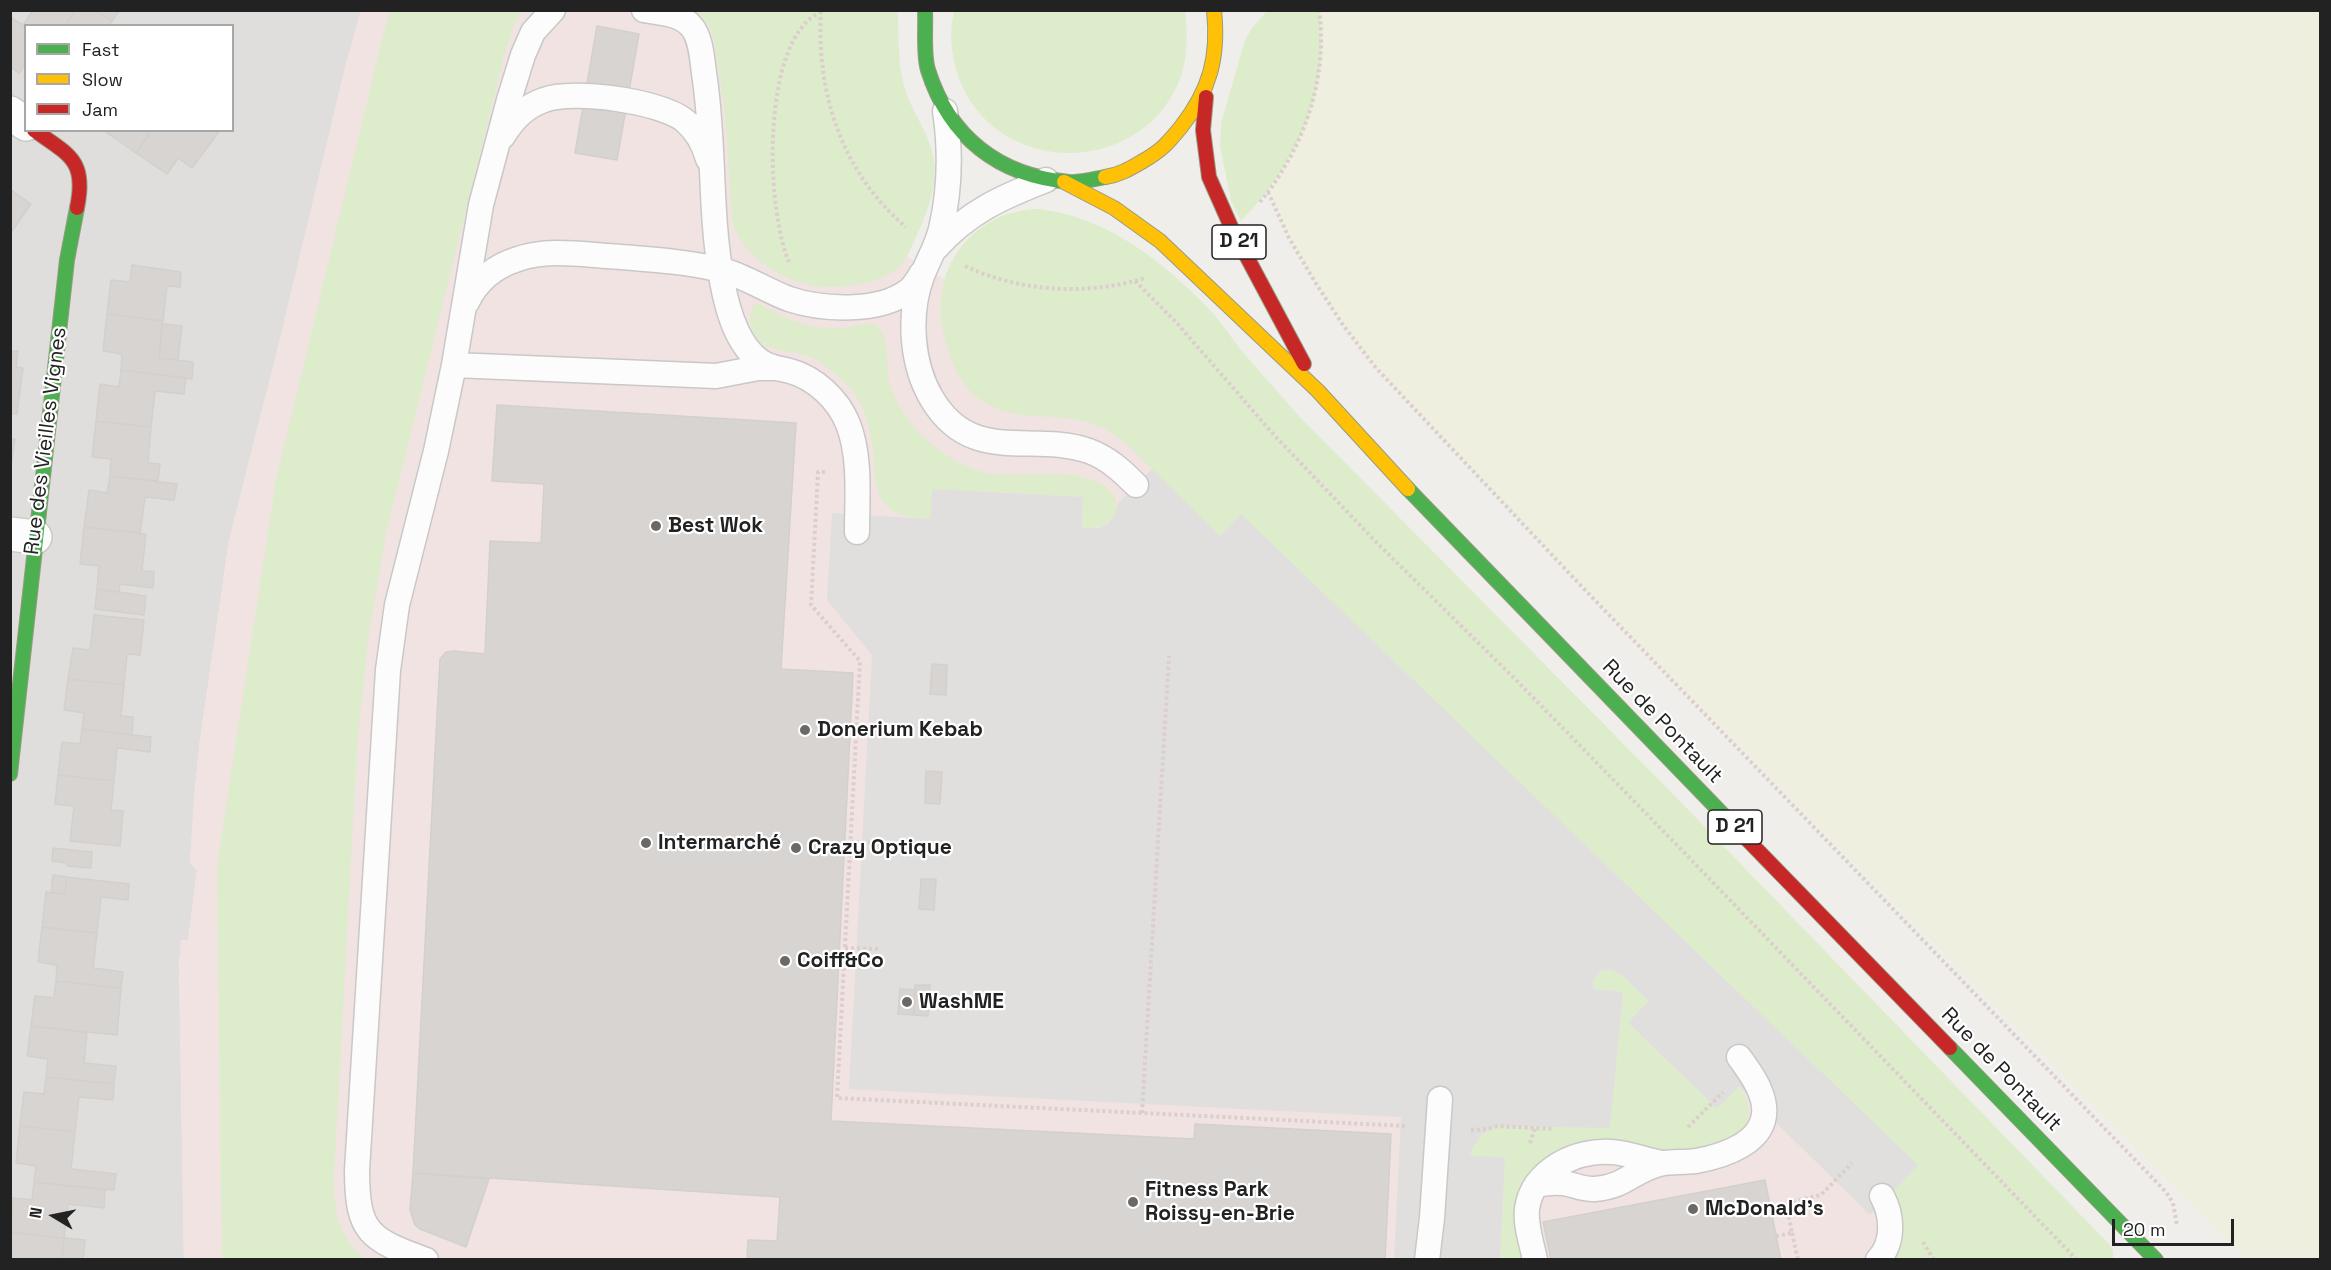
<!DOCTYPE html>
<html>
<head>
<meta charset="utf-8">
<style>
  body { margin:0 }
  #map { position:relative; width:2331px; height:1270px; overflow:hidden; background:#f0eeeb; font-family:"Space Grotesk",sans-serif }
  canvas { display:block }
  .frame { position:absolute; inset:0; border:12px solid #222; pointer-events:none }
  .legend { position:absolute; left:24px; top:24px; width:210px; height:108px; box-sizing:border-box; background:#fff; border:2px solid #a7a7a7; margin:0; padding:8px 10px; list-style:none; font-size:18px; color:#222 }
  .legend li { display:flex; align-items:center; gap:12px; height:30px }
  .legend b { width:30px; border:2px solid #a7a7a7 }
  .north { position:absolute; left:24px; top:1186px; width:60px; height:60px; -webkit-text-stroke:4px #fff; paint-order:stroke; rotate:280deg; font-size:16px; font-weight:700; line-height:24px; text-align:center; color:#222 }
  .north::after { content:''; display:block; margin:auto; width:21px; height:27px; background:#222; clip-path:polygon(50% 0,100% 100%,50% 72%,0 100%) }
  .scale { position:absolute; left:2112px; top:1219px; width:122px; height:27px; box-sizing:border-box; border:3px solid #222; border-top:0; padding-left:8px; font-size:18px; line-height:21px; white-space:nowrap; color:#222; -webkit-text-stroke:4px #fff; paint-order:stroke }
</style>
</head>
<body>
<div id="map">
<canvas width="2331" height="1270"></canvas>
<div class="frame"></div>
<ul class="legend">
<li><b style="height:8px;background:#4caf50"></b>Fast</li>
<li><b style="height:8px;background:#ffc107"></b>Slow</li>
<li><b style="height:8px;background:#c62828"></b>Jam</li>
</ul>
<div class="north">N</div>
<div class="scale">20 m</div>
</div>
<script>
const c = document.querySelector('canvas').getContext('2d');
c.lineJoin = 'round';
function fillPath(path, color) {
  c.fillStyle = color;
  c.fill(path, 'evenodd');
}
function stroke(path, color, width, dash) {
  c.strokeStyle = color;
  c.lineWidth = width;
  c.lineCap = dash ? 'butt' : 'round';
  c.setLineDash(dash || []);
  c.stroke(path);
}
function drawText(font, color, halo, rows, align = 'center') {
  c.font = font + ' "Space Grotesk",sans-serif';
  c.lineWidth = 4.5;
  c.setLineDash([]);
  c.textBaseline = 'middle';
  c.strokeStyle = halo;
  c.fillStyle = color;
  for (const [text, x, y, turn = 0] of rows) {
    c.save();
    c.translate(x, y);
    c.rotate((+turn || 0) * Math.PI / 180);
    c.textAlign = isNaN(turn) ? turn : align;
    if (halo) c.strokeText(text, 0, 0);
    c.fillText(text, 0, 0);
    c.restore();
  }
}
const residential = new Path2D(`
  M10,11H361L346,64L281,335L229,541L200,740L195,787L190,863L197,870L188,941L181,940L179,965L184,1259H11ZM26,26H232V130H26Z`);
const commercial = new Path2D(`
  M361,11H789L907,256L925,269L957,286L1927,1163L1934,1259H184L179,965L181,940L188,941L197,870L190,863L195,787L200,740L229,541L281,335L346,64Z`);
const farmland = new Path2D(`
  M1319,11H2320V1259H2245L1585,590L1376,368L1343,325L1315,282L1289,238L1268,192L1295,148L1314,98L1320,44Z`);
const grass = new Path2D(`
  M389,11H522L514,25L504,56L386,533L368,640L357,746L334,1178C334,1211 338,1240 367,1259H222L217,866L276,480Z
  M694,11H898C899,38 897,65 906,92C914,115 930,135 934,160C937,184 930,204 921,226C914,240 910,254 900,266C881,286 829,291 804,284C774,276 740,251 732,220L725,113L714,39L709,26Z
  M954,11H1185C1188,36 1188,62 1177,86C1137,173 1007,176 964,90C952,65 948,37 954,11Z
  M1267,11H1319C1331,89 1295,167 1241,221L1231,201L1220,146L1221,123L1245,40L1252,28Z
  M1039,209C1107,217 1163,261 1209,309C1221,321 1230,336 1240,349C1259,371 1279,393 1298,415L1670,791L2109,1244L2113,1250V1259H1890L1893,1192L1918,1165L1241,515L1220,536C1198,515 1177,493 1155,472C1139,456 1123,438 1103,428C1082,417 1059,418 1036,416C983,414 957,389 945,339C938,312 939,284 953,259C972,227 1002,210 1039,209Z
  M755,304H760C787,320 811,330 842,328C853,328 864,322 875,324C891,335 885,366 890,384C900,415 922,439 949,457C959,463 971,469 982,472C1020,481 1087,461 1114,495C1124,521 1104,529 1082,528L1083,497L932,489L930,519C871,516 878,492 872,445C870,422 862,399 845,383C835,373 821,361 808,356C787,348 758,354 751,326C749,318 750,310 755,304Z
  M1604,970C1623,969 1637,989 1649,1001L1628,1024L1717,1108L1738,1086C1751,1099 1754,1122 1737,1134C1714,1150 1683,1150 1657,1152C1615,1157 1572,1167 1530,1175C1506,1204 1515,1226 1521,1259H1500L1505,1158L1469,1156C1474,1142 1483,1132 1497,1126L1610,1128L1623,992L1593,989L1595,977Z`);
const parking = new Path2D(`
  M1152,469L1220,536L1241,514L1918,1165L1870,1215L1739,1086L1717,1109L1695,1087L1628,1023L1649,1001L1623,976L1612,970H1604L1598,973L1594,979L1593,989L1623,992L1610,1128L1497,1126L1482,1134L1472,1148L1470,1156L1505,1157L1500,1259H1394L1401,1117L849,1089L872,655L827,600L832,513L930,519L932,489L1083,497L1082,528H1098L1108,524L1115,515L1117,505Z`);
const building = new Path2D(`
  M33,10H75L65,26H26V63L19,73L10,67V17L23,25Z
  M75,10H95L112,21L109,26H65Z
  M95,10H120L112,21Z
  M597,26L639,34L617,160L575,153Z
  M107,130H152L136,153L106,132Z
  M152,130H220L192,168L178,158L167,174L136,153Z
  M10,189L31,204L10,234Z
  M132,265L181,272L180,287L167,286L163,321L107,314L111,280L130,282Z
  M107,314L163,321L159,358L193,362L192,379L121,370L122,354L103,351Z
  M162,324L182,326L178,360L159,358Z
  M10,351H18L16,367L23,368L17,414L10,413Z
  M121,370L186,378L184,394L155,391L151,427L96,421L100,384L119,387Z
  M497,405L796,423L781,669L853,673L831,1121L1194,1139L1195,1124L1391,1134L1385,1260H747L748,1240L777,1241L780,1197L413,1173L440,659L446,652L453,651L485,654L490,541L541,543L544,484L492,481Z
  M96,421L151,427L148,463L160,464L158,481L110,476L111,459L92,457Z
  M10,439H15L10,472Z
  M110,476L177,484L174,500L145,497L140,533L84,527L89,490L107,493Z
  M84,527L146,534L142,571L154,572L153,588L120,584L119,592L97,589L99,566L80,564Z
  M97,589L146,596L144,615L95,609Z
  M94,615L144,620L140,655L127,654L124,685L68,679L73,648L90,650Z
  M932,664L947,665L946,695L930,694Z
  M68,679L124,685L121,716L133,717L132,735L82,729L84,713L64,710Z
  M82,729L151,737L150,752L117,748L114,781L58,775L62,742L80,744Z
  M926,771L942,772L940,804L925,803Z
  M58,775L114,781L111,810L123,811L120,846L70,841L74,806L55,804Z
  M53,848L92,852L91,868L67,866V863L52,861Z
  M53,875L67,877L65,894L51,893Z
  M67,877L129,884L128,900L101,897L97,933L42,927L46,892L65,894Z
  M921,879H936L934,910L919,909Z
  M42,927L97,933L93,968L123,972L121,988L56,981L57,965L38,962Z
  M56,981L121,988L117,1035L31,1026L35,996L54,998Z
  M915,985H930L928,1016L914,1015Z
  M900,989L915,990L914,1015L898,1014Z
  M31,1026L87,1033L84,1063L116,1066L114,1084L46,1077L48,1059L27,1056Z
  M46,1077L114,1084L113,1100L79,1097L75,1132L20,1126L24,1092L44,1094Z
  M20,1126L75,1132L71,1169L116,1174L114,1190L34,1182L36,1166L16,1163Z
  M413,1173L489,1179L466,1247L420,1229L415,1225L410,1210Z
  M1765,1180L1781,1260H1551L1543,1222Z
  M34,1182L105,1190L104,1208L68,1204L64,1238L10,1232L13,1198L32,1200Z
  M10,1232L64,1238L62,1260H10Z
  M64,1238L85,1240L83,1260H62Z`);
const path = new Path2D(`
  M821,11C816,93 842,173 906,227
  M1268,192L1289,238L1315,282L1343,325L1376,368L1585,590L2166,1192L2173,1203L2177,1226
  M1260,202C1303,150 1329,78 1319,10
  M789,262C766,211 760,38 821,12
  M965,266C1020,292 1087,296 1145,278
  M1135,281L1176,322L1274,435L1376,542L1516,680L1673,841L2077,1260
  M825,472H818L811,605L860,661L837,1098L1407,1126
  M856,735L888,737
  M850,842L883,843
  M845,948L878,949
  M1142,1113L1169,656
  M1688,1127L1723,1092
  M1471,1130L1487,1129L1498,1126L1553,1129
  M1530,1143L1535,1128
  M1792,1233L1798,1260
  M1776,1236L1792,1233L1786,1203L1821,1195L1852,1163
  M1923,1242L1934,1260`);
const lane = new Path2D(`
  M553,10L533,32L523,55L509,100L481,205L454,365L716,376L758,368H775
  M644,10C659,13 680,13 691,26C701,37 702,58 704,73C715,142 709,212 722,281C727,308 736,344 760,361C769,368 779,368 790,371C815,378 838,399 848,424C861,457 857,498 857,532
  M945,111C951,151 950,190 941,229C937,246 928,260 922,276C908,314 911,364 932,399C972,466 1032,431 1089,451C1108,458 1122,471 1136,485
  M503,136C513,119 526,106 544,100C574,89 659,101 684,120C697,131 704,144 708,159
  M936,248C968,212 1002,197 1046,180
  M467,302C477,281 495,266 518,259C546,249 579,254 608,256C645,259 682,261 717,269C742,274 765,290 789,299C822,310 879,313 908,291C914,287 918,279 922,273
  M1536,1185C1545,1183 1554,1182 1564,1183C1575,1185 1584,1190 1595,1189C1625,1187 1634,1170 1659,1164C1671,1161 1684,1163 1696,1161C1724,1156 1768,1142 1764,1106C1762,1088 1749,1071 1739,1057
  M426,1260C369,1239 357,1233 357,1170L388,670L397,605L436,451L454,365
  M1427,1260L1432,1218L1440,1099
  M1535,1260C1532,1244 1525,1225 1527,1209C1532,1170 1577,1149 1612,1152C1629,1153 1645,1160 1662,1163
  M1878,1260C1894,1243 1893,1216 1882,1196`);
const street = new Path2D(`
  M10,113L26,124
  M10,534L35,537`);
const fast = new Path2D(`
  M925,10C926,27 923,54 928,70C949,137 999,176 1069,182C1080,183 1094,179 1105,177
  M1408,489L1735,827
  M10,774L67,260L77,208
  M1950,1048L2156,1260`);
const slow = new Path2D(`
  M1105,177C1120,175 1131,168 1143,161C1161,151 1168,143 1181,127C1210,90 1219,57 1214,10
  M1064,182L1114,208L1160,241L1318,391L1408,489`);
const jam = new Path2D(`
  M1206,97L1203,130L1209,177L1232,229L1304,364
  M34,130C69,155 87,160 77,208
  M1735,827L1950,1048`);
const markers = [
  [656,526,6,"#6a6968"],
  [805,730,6,"#6a6968"],
  [646,843,6,"#6a6968"],
  [796,848,6,"#6a6968"],
  [785,961,6,"#6a6968"],
  [907,1002,6,"#6a6968"],
  [1133,1202,6,"#6a6968"],
  [1693,1209,6,"#6a6968"]
];
const shields = [
  [1239,242,54],
  [1735,827,54]
];
const shieldNames = [
  ["D 21",1239,242],
  ["D 21",1735,827]
];
const streetNames = [
  ["Rue des Vieilles Vignes",46,441,-83],
  ["Rue de Pontault",1662,722,46],
  ["Rue de Pontault",2001,1070,46]
];
const poiNames = [
  ["Best Wok",668,526],
  ["Donerium Kebab",817,730],
  ["Intermarché",658,843],
  ["Crazy Optique",808,848],
  ["Coiff&Co",797,961],
  ["WashME",919,1002],
  ["Fitness Park",1145,1190],
  ["Roissy-en-Brie",1145,1214],
  ["McDonald's",1705,1209]
];
fillPath(residential, '#dfdedc');
fillPath(commercial, '#f1e3e1');
fillPath(farmland, '#efefdf');
fillPath(grass, '#ddeccb');
fillPath(parking, '#e0dfde');
fillPath(building, '#d7d4d2');
stroke(building, '#d3d0cc', 1.5);
stroke(lane, '#c9c8c7', 27);
stroke(street, '#c9c8c7', 36);
stroke(fast, '#999a82', 16);
stroke(slow, '#999a82', 16);
stroke(jam, '#999a82', 16);
stroke(path, '#dccecd', 4, [3, 3]);
stroke(lane, '#fdfcfc', 24);
stroke(street, '#fdfcfc', 33);
stroke(fast, '#4caf50', 14);
stroke(slow, '#ffc107', 14);
stroke(jam, '#c62828', 14);
for (const [x, y, r, color] of markers) {
  const dot = new Path2D();
  dot.arc(x, y, r, 0, 2 * Math.PI);
  c.fillStyle = color;
  c.fill(dot);
  stroke(dot, '#fff', 2);
}
for (const [x, y, w] of shields) {
  const box = new Path2D();
  box.roundRect(x - w / 2, y - 17, w, 34, 4.5);
  c.fillStyle = '#fff';
  c.fill(box);
  stroke(box, '#222', 1.5);
}
drawText('bold 20px', '#222', null, shieldNames);
drawText('21px', '#222', '#fff', streetNames);
drawText('bold 21px', '#222', '#fff', poiNames, 'left');
</script>
</body>
</html>
